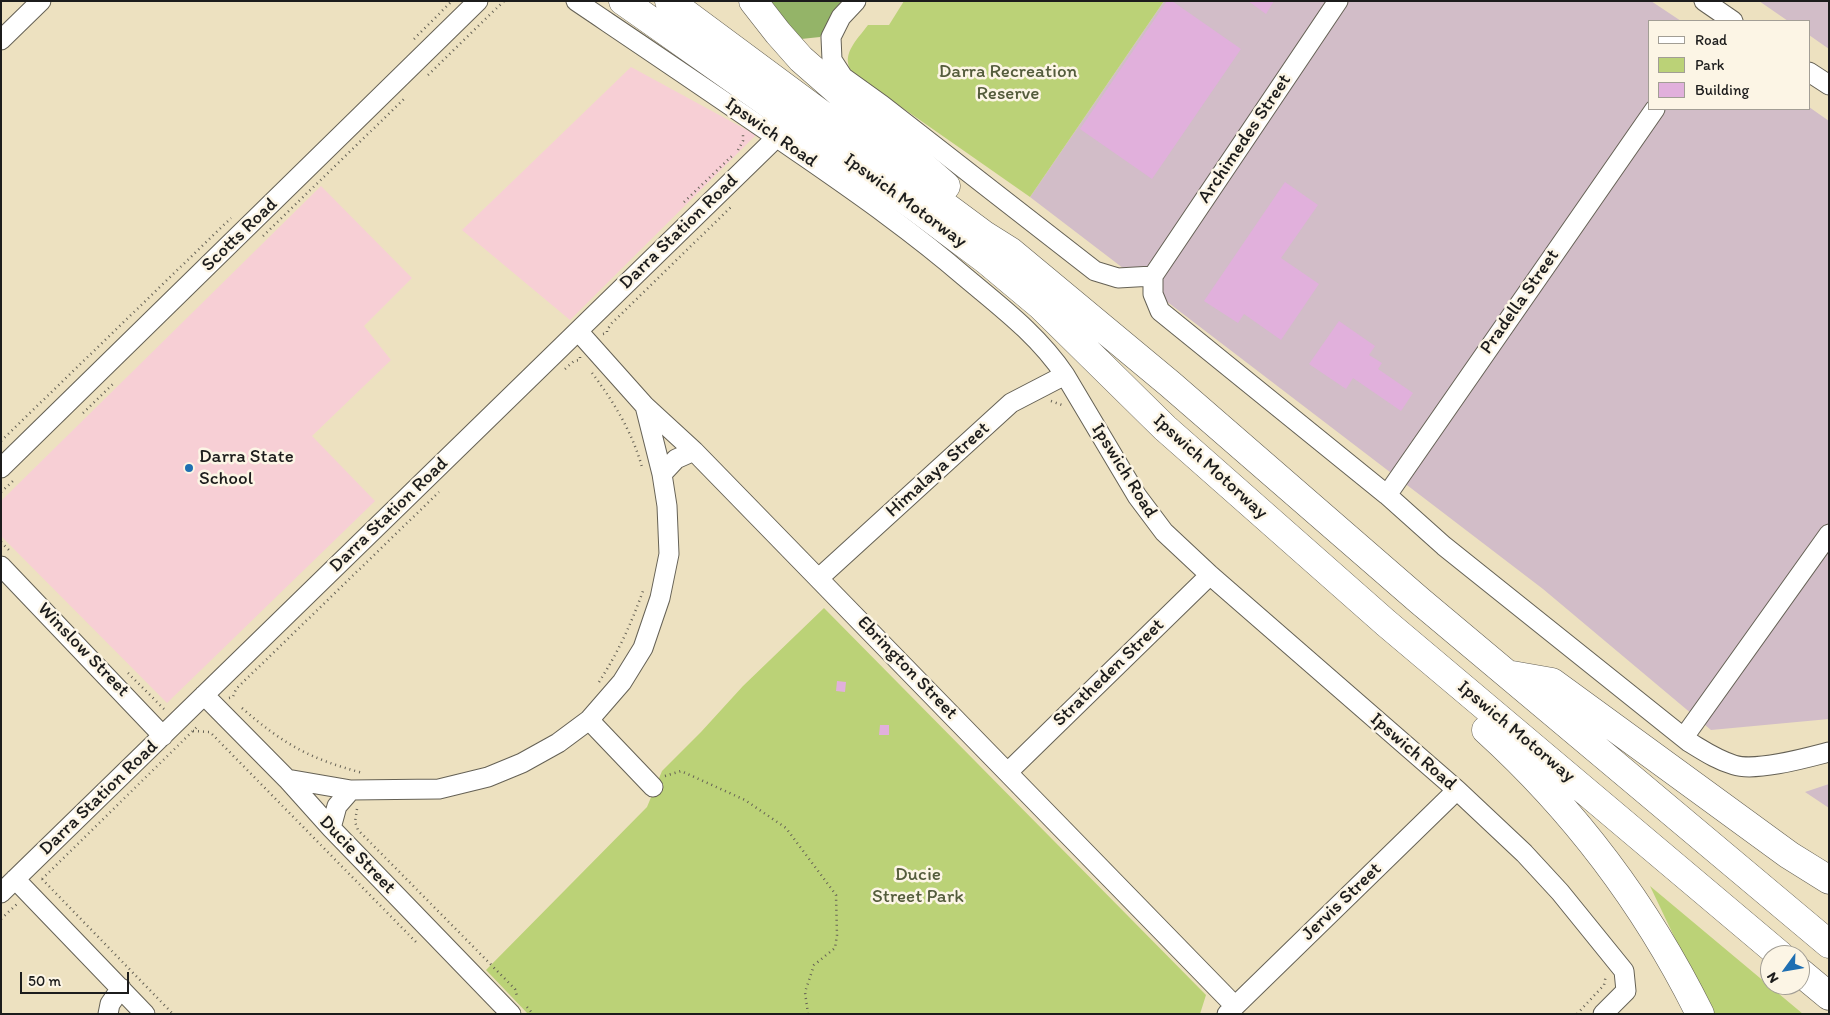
<!DOCTYPE html>
<html>
<head>
<meta charset="utf-8">
<style>
  body { margin:0 }
  #map { position:relative; width:1830px; height:1015px; overflow:hidden; background:#ede1c0; font-family:Itim,sans-serif }
  canvas { display:block }
  .frame { position:absolute; inset:0; border:2px solid #1c1c1c; pointer-events:none }
  .legend { position:absolute; left:1648px; top:20px; width:162px; height:90px; box-sizing:border-box; background:#fcf5e5; border:1px solid #a29e95; margin:0; padding:6px 9px; list-style:none; font-size:15px; color:#1c1c1c }
  .legend li { display:flex; align-items:center; gap:10px; height:25px }
  .legend b { width:25px; border:1px solid #a29e95 }
  .north { position:absolute; left:1760px; top:945px; width:50px; height:50px; box-sizing:border-box; background:#fcf5e5; border:1px solid #a29e95; border-radius:50%; rotate:238deg; font-size:14px; font-weight:700; line-height:20px; text-align:center; color:#1c1c1c }
  .north::after { content:''; display:block; margin:auto; width:18px; height:22px; background:#1f6fb2; clip-path:polygon(50% 0,100% 100%,50% 72%,0 100%) }
  .scale { position:absolute; left:20px; top:972px; width:109px; height:22px; box-sizing:border-box; border:2px solid #1c1c1c; border-top:0; padding-left:6px; font-size:15px; line-height:18px; white-space:nowrap; color:#1c1c1c; -webkit-text-stroke:4px #fcf5e5; paint-order:stroke }
</style>
</head>
<body>
<div id="map">
<canvas width="1830" height="1015"></canvas>
<div class="frame"></div>
<ul class="legend">
<li><b style="height:6px;background:#fff"></b>Road</li>
<li><b style="height:14px;background:#bbd277"></b>Park</li>
<li><b style="height:14px;background:#e1b0dc"></b>Building</li>
</ul>
<div class="north">N</div>
<div class="scale">50 m</div>
</div>
<script>
const c = document.querySelector('canvas').getContext('2d');
c.lineJoin = 'round';
function fillPath(path, color) {
  c.fillStyle = color;
  c.fill(path, 'evenodd');
}
function stroke(path, color, width, dash) {
  c.strokeStyle = color;
  c.lineWidth = width;
  c.lineCap = dash ? 'butt' : 'round';
  c.setLineDash(dash || []);
  c.stroke(path);
}
function drawText(font, color, halo, rows, align = 'center') {
  c.font = font + ' Itim,sans-serif';
  c.lineWidth = 5;
  c.setLineDash([]);
  c.textBaseline = 'middle';
  c.strokeStyle = halo;
  c.fillStyle = color;
  for (const [text, x, y, turn = 0] of rows) {
    c.save();
    c.translate(x, y);
    c.rotate((+turn || 0) * Math.PI / 180);
    c.textAlign = isNaN(turn) ? turn : align;
    if (halo) c.strokeText(text, 0, 0);
    c.fillText(text, 0, 0);
    c.restore();
  }
}
const built = new Path2D(`
  M631,67L756,135L570,320L462,230Z
  M321,186L412,278L364,326L391,360L312,436L375,501L167,703L1,536V501Z`);
const industrial = new Path2D(`
  M1164,1H1651L1681,21H1649V109H1809V107L1829,121V719L1711,730L1543,589L1030,197Z
  M1759,1H1829V49L1809,35V21H1788Z
  M1829,784V808L1805,792Z`);
const green = new Path2D(`
  M904,1H1164L1030,197L854,74C838,57 857,40 868,25H889Z
  M824,608L1206,995L1200,1014H528L486,970L647,807L662,771L701,732L743,686Z
  M1650,886L1803,1014H1711Z`);
const forest = new Path2D(`
  M769,1H846L828,23L820,37L801,39Z`);
const building = new Path2D(`
  M1167,1H1172L1241,49L1152,179L1080,129Z
  M1248,1H1274L1266,14Z
  M1285,182L1318,205L1281,258L1319,284L1281,340L1244,314L1238,323L1204,301Z
  M1339,321L1375,346L1369,355L1382,363L1378,369L1413,393L1401,411L1353,378L1346,389L1309,364Z
  M837,681L846,682L845,692L836,691Z
  M880,725H889V735H879Z`);
const path = new Path2D(`
  M414,39L452,1
  M428,75L504,1
  M738,150L743,141V135
  M684,202L734,154
  M263,236L404,99
  M603,334L607,333V330L612,323L733,205
  M565,369L574,361L580,360V357
  M592,373C614,402 632,432 642,467
  M1051,401L1062,405
  M83,413L113,384
  M1,441L231,218
  M1,492L13,481
  M1,542L11,552
  M128,673L164,709
  M599,682C619,651 632,622 644,588
  M229,698L233,697L236,689L439,492
  M242,708C283,744 310,759 363,773
  M193,731L210,732L416,942
  M665,776L681,771L745,800L786,828L836,895L837,935L835,948L814,965L805,992L808,1014
  M357,809L355,822L358,830L515,989L517,996
  M42,879L197,727
  M42,879L173,1014
  M1,919L17,904
  M527,1007L533,1014
  M1577,1014L1604,985L1606,975`);
const minor = new Path2D(`
  M576,1C653,53 729,104 805,157C860,195 914,233 965,277C1002,308 1038,335 1065,375L1137,496L1164,532L1210,575L1457,790L1524,853L1560,892L1624,971L1626,991L1603,1014
  M856,1L841,17L831,37L832,60L843,77L882,105L1095,271L1118,278L1153,276
  M1704,1L1733,21
  M1,40L41,1
  M1809,72L1829,85
  M1153,276V294L1160,311L1387,495L1444,546L1689,742C1704,751 1717,760 1734,765C1756,772 1806,758 1829,752
  M1153,276L1338,1
  M578,331L645,406L694,451L1235,1006
  M1,468L478,1
  M662,474L676,459L694,451
  M1387,495L1655,109
  M1,566L163,736
  M819,578L1011,403L1065,375
  M204,695L287,779L331,828L511,1014
  M589,720L653,787
  M1684,737L1829,534
  M1008,772L1210,575
  M287,779L351,790L439,789L488,777L522,763L558,743L589,720L622,682L643,648L660,598L669,554L667,506L662,474L645,406
  M331,828L337,806L351,790
  M15,879L145,1014
  M1,893L777,137
  M108,1014L110,1004L121,988
  M1227,1014L1457,790`);
const highway = new Path2D(`
  M623,1L918,209L986,260L1041,306L1165,428L1386,623L1780,955
  M669,1L983,234L1010,251L1170,384L1420,601L1829,944
  M753,1L778,33L801,59L946,186
  M1512,675L1552,682L1789,855L1829,880
  M1486,730C1574,810 1647,907 1700,1014
  M1800,972L1829,996`);
const markers = [
  [189,468,5,"#1f6fb2"]
];
const parkNames = [
  ["Darra Recreation",1008,72],
  ["Reserve",1008,94],
  ["Ducie",918,875],
  ["Street Park",918,897]
];
const streetNames = [
  ["Ipswich Road",771,133,35],
  ["Archimedes Street",1245,139,-56],
  ["Ipswich Motorway",905,201,36],
  ["Darra Station Road",679,232,-44],
  ["Scotts Road",240,235,-44],
  ["Pradella Street",1520,302,-55],
  ["Ipswich Motorway",1210,467,42],
  ["Himalaya Street",938,470,-42],
  ["Ipswich Road",1124,471,58],
  ["Darra Station Road",389,515,-44],
  ["Winslow Street",83,650,46],
  ["Ebrington Street",907,668,46],
  ["Stratheden Street",1109,673,-44],
  ["Ipswich Motorway",1516,732,40],
  ["Ipswich Road",1413,752,41],
  ["Darra Station Road",99,798,-44],
  ["Ducie Street",357,855,46],
  ["Jervis Street",1342,902,-44]
];
const poiNames = [
  ["Darra State",199,457],
  ["School",199,479]
];
fillPath(built, '#f7cfd5');
fillPath(industrial, '#d2bdc8');
fillPath(green, '#bbd277');
fillPath(forest, '#94b468');
fillPath(building, '#e1b0dc');
stroke(minor, '#656155', 21);
stroke(highway, '#656155', 29);
stroke(path, '#656155', 2.5, [1, 4]);
stroke(minor, '#fff', 19);
stroke(highway, '#fff', 28);
for (const [x, y, r, color] of markers) {
  const dot = new Path2D();
  dot.arc(x, y, r, 0, 2 * Math.PI);
  c.fillStyle = color;
  c.fill(dot);
  stroke(dot, '#fcf5e5', 2);
}
drawText('19px', '#545c3c', '#fcf5e5', parkNames);
drawText('19px', '#1c1c1c', '#fcf5e5', streetNames);
drawText('19px', '#1c1c1c', '#fcf5e5', poiNames, 'left');
</script>
</body>
</html>
